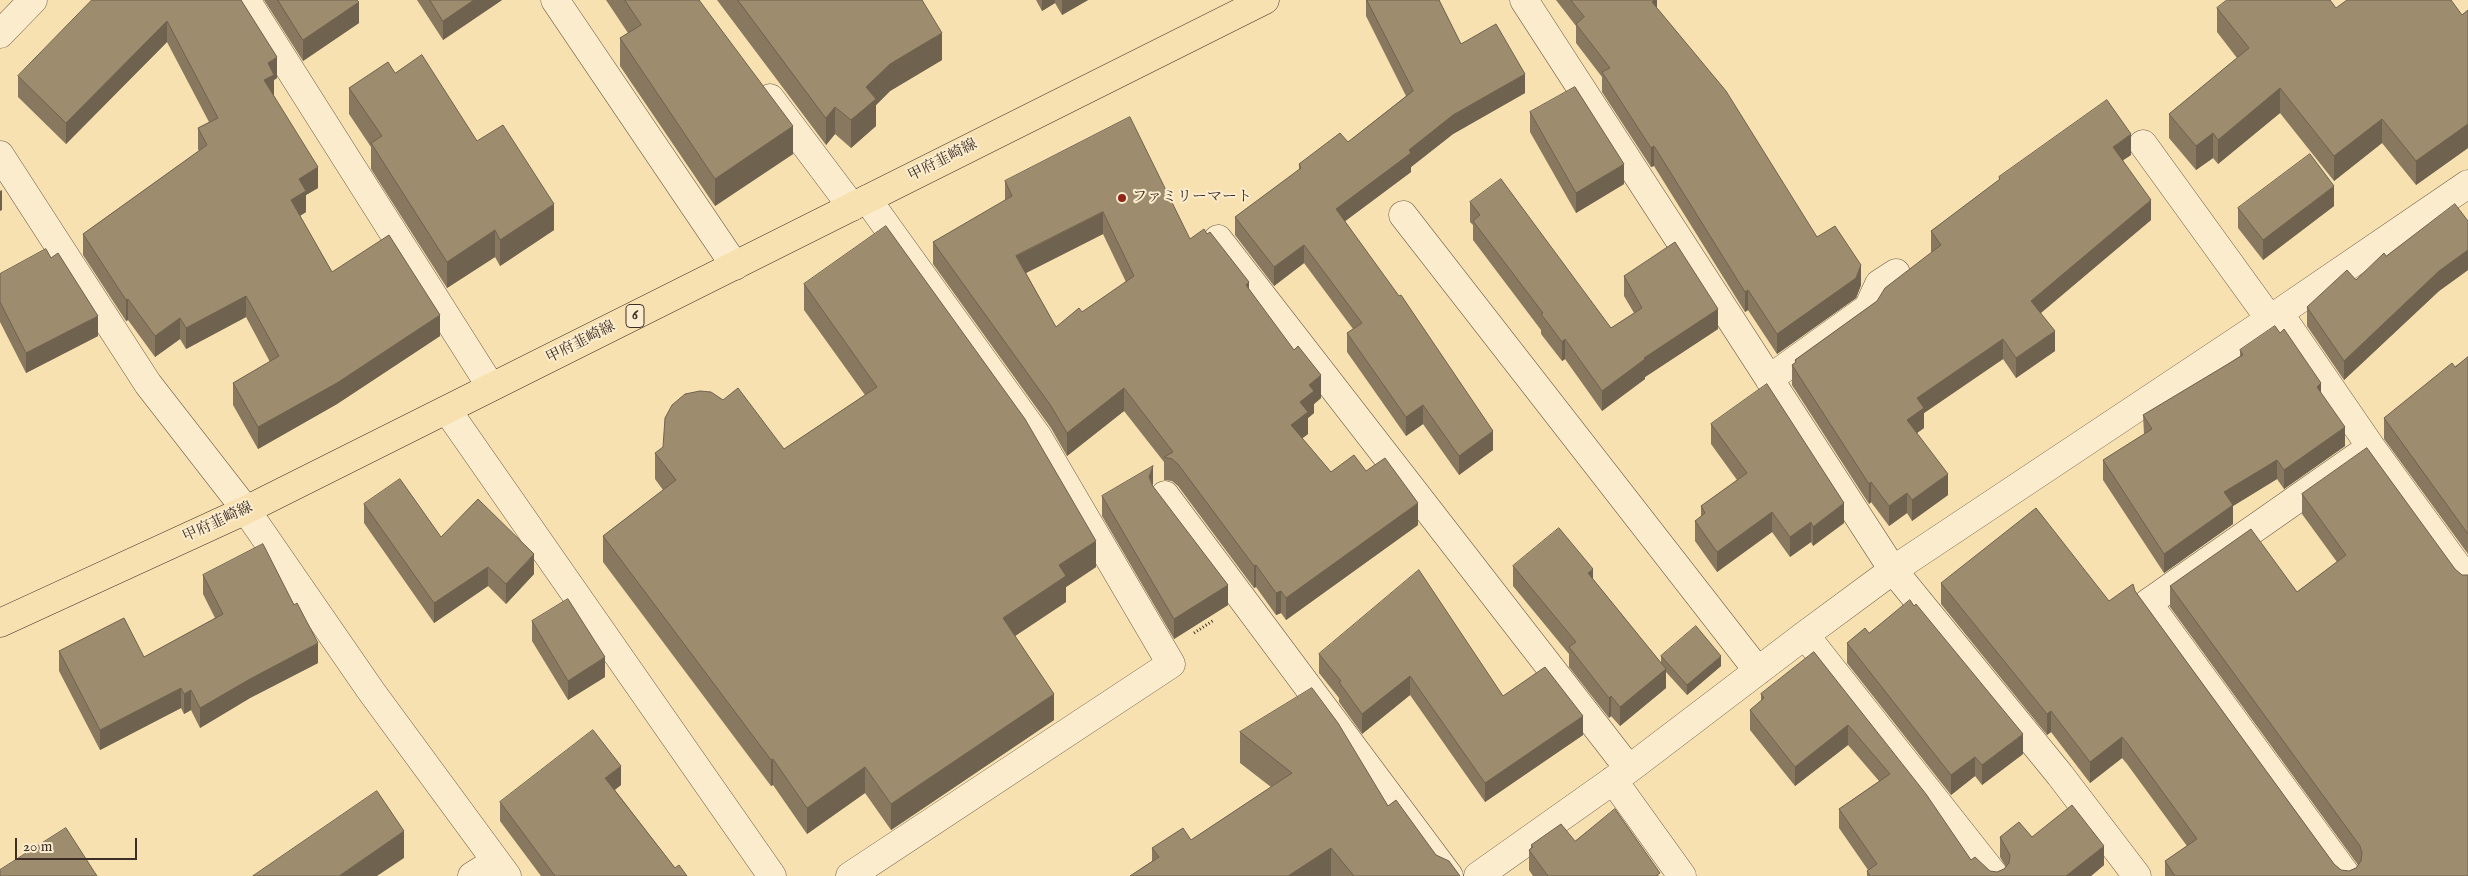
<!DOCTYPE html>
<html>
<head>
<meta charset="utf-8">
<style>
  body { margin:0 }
  #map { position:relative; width:2468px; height:876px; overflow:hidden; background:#f7e1b0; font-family:"IM FELL English",serif }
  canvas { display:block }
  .scale { position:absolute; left:15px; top:838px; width:122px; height:22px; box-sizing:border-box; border:2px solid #3d2f28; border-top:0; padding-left:6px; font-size:15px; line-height:18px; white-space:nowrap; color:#3d2f28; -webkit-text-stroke:4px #faeccc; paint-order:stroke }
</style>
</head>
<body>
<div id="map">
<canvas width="2468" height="876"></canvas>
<div class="scale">20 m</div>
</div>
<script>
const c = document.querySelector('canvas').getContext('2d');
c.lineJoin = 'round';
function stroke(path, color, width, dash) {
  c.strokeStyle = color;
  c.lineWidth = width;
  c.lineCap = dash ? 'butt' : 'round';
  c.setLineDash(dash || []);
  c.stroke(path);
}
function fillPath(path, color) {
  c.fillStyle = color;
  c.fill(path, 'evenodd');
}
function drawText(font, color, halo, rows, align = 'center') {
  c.font = font + ' "IM FELL English","Noto Serif JP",serif';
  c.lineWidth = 4;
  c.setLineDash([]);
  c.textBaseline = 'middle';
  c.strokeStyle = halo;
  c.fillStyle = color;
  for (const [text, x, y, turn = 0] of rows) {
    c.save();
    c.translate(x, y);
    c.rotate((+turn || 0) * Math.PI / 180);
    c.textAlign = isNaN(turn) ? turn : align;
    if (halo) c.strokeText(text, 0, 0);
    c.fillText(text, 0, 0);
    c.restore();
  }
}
const path = new Path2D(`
  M1194,633L1214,620`);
const minor = new Path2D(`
  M246,0L491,387
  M555,0L735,266
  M1524,0L1893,570L2060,775L2137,876
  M0,34L33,0
  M770,98L852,207
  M2143,144L2269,318
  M0,155L148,384L246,510L371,691L507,876
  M1403,215L1758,671
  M1218,239L1629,769
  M2279,313L2371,447L2468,581
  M1769,379L1868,308L1879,284L1896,273
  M447,410L772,876
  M1165,495L1449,876
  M1805,635L1995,876
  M1613,780L1682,876
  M472,876L496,861
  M850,876L1171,664L1038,437L867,199
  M1478,876L1629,769L1805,635L1893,570L2279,313L2468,184
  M2347,876L2148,603L2371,447`);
const major = new Path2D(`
  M0,623L246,510L1265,0`);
const wall = new Path2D(`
  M92,0H241L277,78L274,80V96L318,188L306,195V212L300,216L332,272L440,336L337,404L258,449L233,405V383L270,362L246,317L186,349L180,339L155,357L128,320L126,321L83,255V234L199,151L198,149V128L209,122L167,42L66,144L18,97V76Z
  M264,0H357L359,23L303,61Z
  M417,0H502L443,40Z
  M606,0H699L793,154L715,206L620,66V38L628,33Z
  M717,0H922L942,60L890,91L876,105V126L851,148L835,134L826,145Z
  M1036,0H1088L1062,15L1055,3L1042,11Z
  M1366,0H1439L1461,44L1525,93L1453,134L1411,167V172L1345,221L1493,450L1459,475L1423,424L1406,436L1347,352V333L1353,329L1304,263L1274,286L1235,235V217L1299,170V164L1348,142L1406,96L1366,16Z
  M1556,0H1657V8L1817,237L1861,285L1856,298L1777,354L1748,310L1745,312L1654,166L1651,167L1602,92V77L1576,43V26Z
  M2217,8H2336L2462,15L2468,10V148L2416,185L2382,143L2334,181L2280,113L2218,164L2213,158L2196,170L2169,138V114L2237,58L2217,32Z
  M395,73L477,141L554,230L500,266L495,257L447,288L371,169V147L349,114V88Z
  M1530,112L1624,184L1576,213L1530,132Z
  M2131,155L2123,160L2151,220L2041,313L2055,351L2016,378L2003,359L1924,413V428L1917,433L1948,495L1912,521L1907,513L1889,526L1871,502L1869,504L1792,385V365L1795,363V360L1877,301L1932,253L1931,252V231L1999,181V177Z
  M1005,181L1190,239L1249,289L1321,398L1314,404V413L1308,418V434L1302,438L1331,472L1366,471L1418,525L1286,620L1281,613L1276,615L1256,587L1254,588L1178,486L1172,481L1164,480V462L1124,411L1067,456L1051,428L933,264V242L1005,201ZM1103,234L1126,282L1082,312L1056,327L1026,273Z
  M1470,202L1611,328L1634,313L1624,296V276L1718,329L1645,377V379L1602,411L1565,359L1562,361L1541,334V330L1473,240V225L1470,222Z
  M2334,206L2263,260L2238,228V208Z
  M2468,221V270L2439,291L2344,380L2307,326V307L2356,280L2386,256Z
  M51,258L98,336L26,373L0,322V274Z
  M804,284L1096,567L1066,587V602L1015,636L1054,720L891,830L865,793L807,834L773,785L771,786L603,562V536L663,490L655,479V453L784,449L865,395L804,310Z
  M2240,350L2321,393L2345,446L2284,489L2277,479L2233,506V524L2164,573L2103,480V460L2144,434L2143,415L2240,357Z
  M2468,357V554L2384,439V418Z
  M1711,424L1844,523L1813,546L1811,542L1790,557L1772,532L1717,572L1695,541V521L1701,517V506L1737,480L1711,444Z
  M2367,448L2468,876H2165V861L2187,846L2127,764L2122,758L2090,783L2051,732L2047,735L1941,604V583L2109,601L2135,591L2334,864L2341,870L2349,871L2356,868L2358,865L2170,607V586L2297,592L2337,562L2302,514V494Z
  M1102,496L1228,605L1174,639L1102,516Z
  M364,504L441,537L534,574L506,604L488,586L434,623L364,523Z
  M1513,566L1593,579L1661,663V656L1721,666L1687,695L1666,672V688L1620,726L1611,716L1609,718L1569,667V654L1513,586Z
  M203,575L318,663L250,698L200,728L191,710L184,714L181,708L100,750L59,671V651L144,657L215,618L203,594Z
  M532,621L605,677L568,700L532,641Z
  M1869,633L2023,754L1982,785L1975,776L1951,795L1847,663V643Z
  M1814,652L1971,860L1990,871L1997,872L2004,869L2006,867L2000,857V837H2032L2104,865L2091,876H1867V871L1868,870L1839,828V809L1879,781L1848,745L1795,786L1750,730V710L1761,701V694Z
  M1319,654L1503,696L1583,735L1485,802L1410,695L1362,734L1339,702V698L1319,673Z
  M1240,732L1388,806L1436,855L1460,876H1130L1152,861V848L1191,840L1271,787L1240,763Z
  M621,785L615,790L675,868L687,876H541L500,821V802Z
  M1575,841L1660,876H1533L1529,870V850L1531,848V845Z`);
const shadedWall = new Path2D(`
  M474,0H502L443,40V21Z
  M1042,0H1055V3L1042,11Z
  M1062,0H1088L1062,15Z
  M1655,0H1657V18L1652,2Z
  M359,2V23L303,61V40Z
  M167,21V42L66,144V123Z
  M942,33V60L890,91L876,105V126L851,148V120L866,87L890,64Z
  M277,57V78L274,80V96L264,80L268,63Z
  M1525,74V93L1453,134L1411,167V172L1336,228V209L1409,150L1453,115Z
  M2280,88V113L2218,164V140Z
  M835,107V134L826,145V118Z
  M2382,119V143L2334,181V156Z
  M2468,124V148L2416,185V161Z
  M793,126V154L715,206V179Z
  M2213,133V158L2196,170V146Z
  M2131,134V155L2113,167V147Z
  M1654,146V166L1651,167V148Z
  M1624,164V184L1576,213V193Z
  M318,167V188L306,195V212L291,221V200L299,179Z
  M2334,186V206L2263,260V240Z
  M2,190V210L0,211V191Z
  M2151,200V220L2031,321V301Z
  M554,204V230L500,266V240Z
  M1103,212V234L1016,278V256Z
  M495,230V257L447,288V262Z
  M1304,245V263L1274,286V267Z
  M2468,250V270L2439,291L2344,380V361L2439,271Z
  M1861,265V285L1856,298L1777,354V334Z
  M1249,282V304L1246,285Z
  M1748,290V310L1745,312V292Z
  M246,296V317L186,349V328Z
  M128,299V320L126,321V300Z
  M1718,309V329L1645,377V379L1602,411V391L1644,358Z
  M440,315V336L337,404L258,449V427Z
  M98,316V336L26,373V353Z
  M180,318V339L155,357V336Z
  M2055,331V351L2016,378V358Z
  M1565,339V359L1562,361V342Z
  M2003,339V359L1924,413V428L1907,440V420L1917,398Z
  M1321,375V398L1314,404V413L1308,418V434L1291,447V425L1300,402L1309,385Z
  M2321,383V402L2317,387Z
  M1124,388V411L1067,456V433Z
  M1423,405V424L1406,436V417Z
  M2345,427V446L2284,489V470Z
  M1493,431V450L1459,475V456Z
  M2277,460V479L2233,506V524L2164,573V554L2224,492Z
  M1153,466V486L1149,477Z
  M1948,474V495L1912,521V500Z
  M1871,482V502L1869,504V484Z
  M1907,493V513L1889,526V506Z
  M1418,503V525L1286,620V598Z
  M1844,503V523L1813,546V527Z
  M1772,512V532L1717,572V552Z
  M1811,522V542L1790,557V537Z
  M1096,541V567L1066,587V602L1003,644V618L1059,565Z
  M534,554V574L506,604V584Z
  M1256,565V587L1254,588V566Z
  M488,567V586L434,623V603Z
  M1593,569V589L1588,573Z
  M1228,585V605L1174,639V619Z
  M1281,591V613L1276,615V593Z
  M318,643V663L250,698L200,728V708L250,679Z
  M1721,656V666L1687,695V685Z
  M605,657V677L568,700V681Z
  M1666,669V688L1620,726V707Z
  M1410,676V695L1362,734V714Z
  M181,688V708L100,750V730Z
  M191,690V710L184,714V694Z
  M1054,694V720L891,830V804Z
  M1611,696V716L1609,718V698Z
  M2051,711V732L2047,735V714Z
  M1583,716V735L1485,802V783Z
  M1848,725V745L1795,786V767Z
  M2023,734V754L1982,785V765Z
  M2122,737V758L2090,783V762Z
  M1975,757V776L1951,795V775Z
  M773,759V785L771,786V760Z
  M621,766V785L605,796V778Z
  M865,767V793L807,834V808Z
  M404,831V858L377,876H339Z
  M2104,846V865L2091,876H2066Z
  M1331,848V876H1288Z`);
const building = new Path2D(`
  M92,0H241L277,57L268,63L274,75L264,80L318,167L299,179L306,191L291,200L332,272L389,235L440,315L337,383L258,427L233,383L279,356L246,296L186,328L180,318L155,336L128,299L126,300L83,234L207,145L198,128L218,118L167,21L66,123L18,76Z
  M278,0H357L359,2L303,40Z
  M430,0H474L443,21Z
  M625,0H699L793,126L715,179L620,38L641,25Z
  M738,0H922L942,33L890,64L866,87L876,99L851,120L835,107L826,118Z
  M1367,0H1439L1461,44L1496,24L1525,74L1453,115L1409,150L1411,153L1336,209L1399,296L1401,295L1493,431L1459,456L1423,405L1406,417L1347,333L1362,323L1304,245L1274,267L1235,217L1301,168L1299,164L1340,133L1348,142L1413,91Z
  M1571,0H1655L1652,2L1726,91L1817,237L1835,226L1861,265L1856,278L1777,334L1748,290L1745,292L1654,146L1651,148L1602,72L1610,68L1576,24L1584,17Z
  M2227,0H2330L2336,8L2347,0H2451L2462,15L2468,10V124L2416,161L2382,119L2334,156L2280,88L2218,140L2213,133L2196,146L2169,114L2249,48L2217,8Z
  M422,55L477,141L503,125L554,204L500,240L495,230L447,262L371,143L382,136L349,88L388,62L395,73Z
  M1575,87L1624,164L1576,193L1530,112Z
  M2107,100L2131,134L2113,147L2151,200L2031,301L2055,331L2016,358L2003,339L1917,398L1924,408L1907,420L1948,474L1912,500L1907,493L1889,506L1871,482L1869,484L1792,365L1796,362L1795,360L1877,301L1885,288L1941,245L1931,231L2000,179L1999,177Z
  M1130,117L1190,239L1204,229L1207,234L1210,232L1249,282L1246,285L1294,350L1298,346L1321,375L1309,385L1314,391L1300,402L1308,412L1291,425L1331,472L1354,455L1366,471L1385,458L1418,503L1286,598L1281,591L1276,593L1256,565L1254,566L1178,464L1172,459L1164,457L1173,452L1124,388L1067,433L1051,406L933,242L1012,196L1005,181ZM1103,212L1134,276L1082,312L1079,308L1056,327L1016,256Z
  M2310,154L2334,186L2263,240L2238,208Z
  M1501,179L1611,328L1642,308L1624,276L1675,242L1718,309L1644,358L1645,359L1602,391L1565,339L1562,342L1541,314L1543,313L1473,221L1480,215L1470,202Z
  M2455,204L2468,221V250L2439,271L2344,361L2307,307L2347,270L2356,280L2384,253L2386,256Z
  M886,226L1025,419L1096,541L1059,565L1066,576L1003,618L1054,694L891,804L865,767L807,808L773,759L771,760L603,536L676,480L655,453L663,447L665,418L672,405L685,394L700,391L711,392L723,400L738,388L784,449L877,387L804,284Z
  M46,249L51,258L58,253L98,316L26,353L0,302V274Z
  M2275,326L2280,333L2284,329L2321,383L2317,387L2345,427L2284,470L2277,460L2224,492L2233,505L2164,554L2103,460L2152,429L2143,415L2243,355L2240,350Z
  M2468,357V534L2384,418L2452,363L2455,367Z
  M1767,384L1844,503L1813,527L1811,522L1790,537L1772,512L1717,552L1695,521L1705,513L1701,506L1747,473L1711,424Z
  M2367,448L2455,569L2462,575H2468V876H2175L2165,861L2197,839L2127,743L2122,737L2090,762L2051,711L2047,714L1941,583L2036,508L2109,601L2133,584L2135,591L2334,864L2341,870L2349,871L2356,868L2361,861L2362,853L2360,846L2170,586L2251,529L2297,592L2346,555L2302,494Z
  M1153,466L1149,477L1152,485L1228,585L1174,619L1102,496Z
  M400,479L441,537L478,499L534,554L506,584L488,567L434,603L364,504Z
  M1559,528L1593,569L1588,573L1666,669L1620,707L1611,696L1609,698L1569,647L1576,642L1513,566Z
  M263,544L294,605L297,603L318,643L250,679L200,708L191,690L184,694L181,688L100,730L59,651L124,618L144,657L223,614L203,575Z
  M1419,570L1503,696L1545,667L1583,716L1485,783L1410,676L1362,714L1339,682L1341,681L1319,654Z
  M568,599L605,657L568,681L532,621Z
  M1910,600L1914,606L1916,604L2023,734L1982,765L1975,757L1951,775L1847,643L1865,628L1869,633Z
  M1696,626L1721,656L1687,685L1661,656Z
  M1814,652L1926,794L1971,860L1975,857L1990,871L1997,872L2004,869L2009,863L2010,855L2000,837L2019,822L2032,837L2072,805L2104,846L2066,876H1870L1867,871L1877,864L1839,809L1890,774L1848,725L1795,767L1750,710L1764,698L1761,694Z
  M1312,688L1338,723L1388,806L1396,800L1436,855L1449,861L1460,876H1354L1331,848L1288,876H1130L1159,857L1152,848L1183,828L1191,840L1292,773L1240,732Z
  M593,730L621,766L605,778L675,868L679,865L687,876H555L500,802Z
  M377,791L404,831L339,876H253Z
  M1615,809L1660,873L1656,876H1548L1529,850L1533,847L1531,845L1561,824L1575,841Z
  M66,828L97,876H0V870Z`);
const markers = [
  [1122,198,5,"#8f2418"]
];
const shields = [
  [635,316,18]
];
const shieldNames = [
  ["6",635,316]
];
const streetNames = [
  ["甲府韮崎線",943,161,-27],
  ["甲府韮崎線",581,343,-27],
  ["甲府韮崎線",218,523,-25]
];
const poiNames = [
  ["ファミリーマート",1132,198]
];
stroke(minor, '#6c5c4a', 29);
stroke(major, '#3d2f28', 29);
stroke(path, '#3d2f28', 3, [1, 2.5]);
stroke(minor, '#faeccc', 28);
stroke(major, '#f7e1b0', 28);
fillPath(wall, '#88785f');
fillPath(shadedWall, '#6f624e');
fillPath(building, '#9e8c6f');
stroke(building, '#6f624e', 1);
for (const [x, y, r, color] of markers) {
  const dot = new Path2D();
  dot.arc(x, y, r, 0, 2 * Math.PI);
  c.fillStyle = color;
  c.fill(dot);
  stroke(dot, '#faeccc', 2);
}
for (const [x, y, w] of shields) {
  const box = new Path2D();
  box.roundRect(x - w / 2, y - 11.5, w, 23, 4);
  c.fillStyle = '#faeccc';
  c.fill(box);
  stroke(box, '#3d2f28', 1);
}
drawText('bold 14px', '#3d2f28', null, shieldNames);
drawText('15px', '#3d2f28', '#faeccc', streetNames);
drawText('15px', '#3d2f28', '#faeccc', poiNames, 'left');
</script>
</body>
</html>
